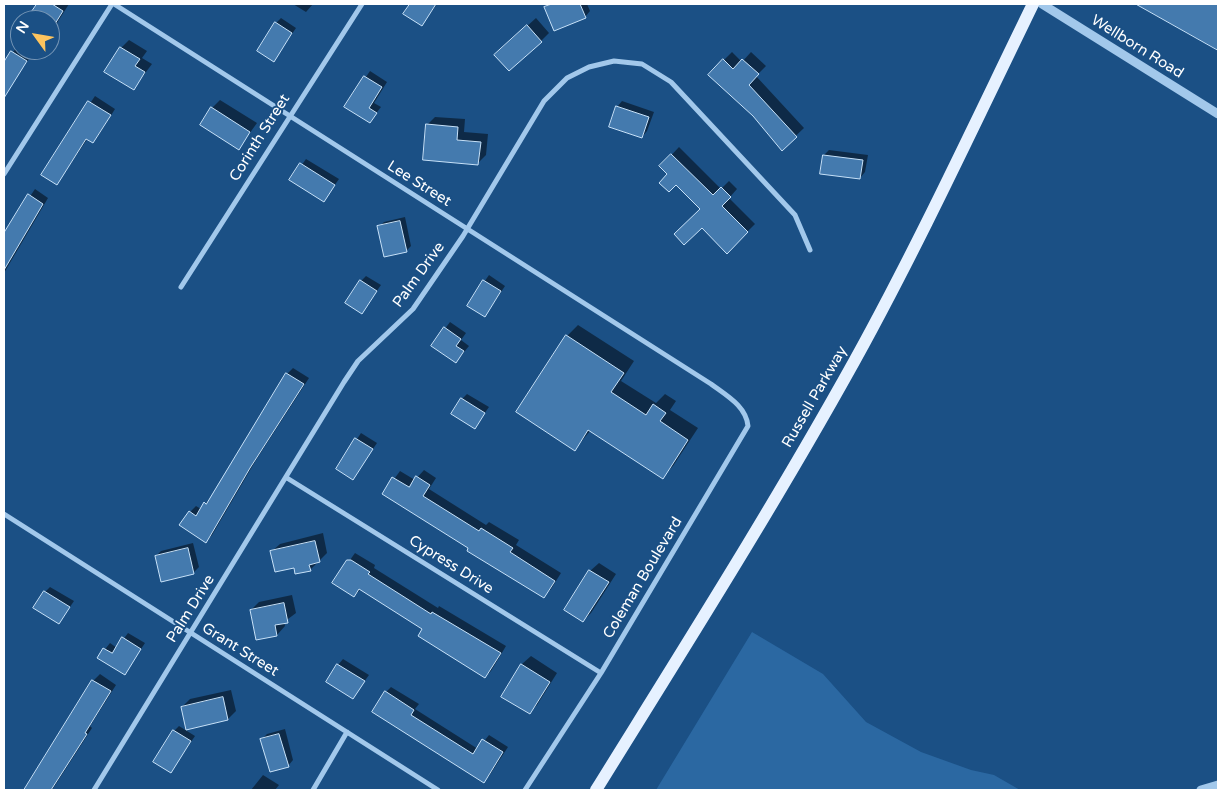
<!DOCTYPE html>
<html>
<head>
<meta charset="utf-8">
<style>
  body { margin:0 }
  #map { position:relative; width:1222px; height:794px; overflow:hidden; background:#1b5085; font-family:"Varela Round",sans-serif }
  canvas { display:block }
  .frame { position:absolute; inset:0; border:5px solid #fff; pointer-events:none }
  .north { position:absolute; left:10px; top:10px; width:50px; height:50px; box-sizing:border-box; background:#1b5085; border:1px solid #7696b6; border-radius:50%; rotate:302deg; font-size:14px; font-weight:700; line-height:20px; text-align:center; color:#fff }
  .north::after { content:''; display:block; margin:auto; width:18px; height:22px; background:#fdc45e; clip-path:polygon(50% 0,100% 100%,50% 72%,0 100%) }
</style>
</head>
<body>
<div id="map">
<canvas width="1222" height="794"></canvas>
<div class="frame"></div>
<div class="north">N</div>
</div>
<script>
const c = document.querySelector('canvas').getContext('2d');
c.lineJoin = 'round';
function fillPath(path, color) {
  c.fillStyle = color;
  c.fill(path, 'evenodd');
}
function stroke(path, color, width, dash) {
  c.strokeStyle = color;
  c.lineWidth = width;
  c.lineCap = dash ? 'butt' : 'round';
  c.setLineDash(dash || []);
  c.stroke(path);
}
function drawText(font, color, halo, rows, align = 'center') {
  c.font = font + ' "Varela Round",sans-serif';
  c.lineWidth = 4;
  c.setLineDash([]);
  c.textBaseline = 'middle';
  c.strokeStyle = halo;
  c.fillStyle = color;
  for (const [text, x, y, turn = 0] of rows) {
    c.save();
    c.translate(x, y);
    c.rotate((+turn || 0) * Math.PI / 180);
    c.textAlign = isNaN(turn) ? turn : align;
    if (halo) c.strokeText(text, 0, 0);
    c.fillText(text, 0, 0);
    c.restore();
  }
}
const green = new Path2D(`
  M752,632L823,674L866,722L921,752L971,770L994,775L1020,790H656Z`);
const shadow = new Path2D(`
  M38,4H69L50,34V20H28Z
  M293,4H313L306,12Z
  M411,4H437L422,24L405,14Z
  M549,4H587L590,11L585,17L546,7Z
  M1142,4H1218V49L1141,5Z
  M281,18L296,28L274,60L276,23Z
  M536,18L549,33L541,41L504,47Z
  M129,40L147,51L142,58L152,64L134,88L121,48Z
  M17,47L31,56L9,87L4,84V64Z
  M732,52L742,62L751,52L766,66L756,76L804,128L782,149L724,60Z
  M370,71L387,82L374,103L381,107L370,121L346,106Z
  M95,96L115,109L98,136L93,142L88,138L57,184L42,175Z
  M220,100L257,123L239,148L212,108Z
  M622,101L654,112L647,131L642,137L617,107Z
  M435,117L465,119L464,132L488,134L486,155L478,163L427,125Z
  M679,147L721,189L729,181L737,189L729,198L755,224L727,252L702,208L661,166Z
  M829,150L868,155L865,172L860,178L824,155Z
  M306,159L339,179L324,200L291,180Z
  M35,189L48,198L4,273V235Z
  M405,217L411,246L406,251L379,227L384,222Z
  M489,275L505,286L485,316L468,305Z
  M366,276L381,285L362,312L361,281Z
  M450,322L466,333L461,340L469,346L456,362L432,346Z
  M578,325L634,361L621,381L656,403L665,394L676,401L670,410L698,428L673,466L662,477L591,430L575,449L567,336Z
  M293,368L309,378L256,460L212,535L206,541L190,512L196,506L201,509L211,497L287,374Z
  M467,394L489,407L474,428L462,399Z
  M361,433L377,443L353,478L338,468Z
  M424,470L436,478L429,489L486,525L489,522L519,540L516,545L561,573L551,589L544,596L384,493L400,471L415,480Z
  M323,533L327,553L310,570L271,552L280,544Z
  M193,543L199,567L193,573L156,556L161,551Z
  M355,553L375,565L374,568L438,608L439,606L506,646L491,671L485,677L424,628L361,589L354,596L335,581Z
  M599,563L616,574L591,613L583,621L590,571Z
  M50,587L74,601L59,623L45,592Z
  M292,595L296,613L284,622L285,626L277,635L256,639L251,610L259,602Z
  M128,633L145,643L125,673L99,657L110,643L117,648Z
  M531,656L557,673L537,705L529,713L503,696L522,664Z
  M343,659L369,675L353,697L338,665Z
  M100,674L116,685L90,726L92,728L52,790H25L93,681Z
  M391,687L419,704L415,709L478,749L489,735L508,747L489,776L484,781L386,692Z
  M231,690L236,711L228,719L182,707L190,699Z
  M179,726L195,736L171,771L174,731Z
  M285,729L293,760L288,766L262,739L267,734Z
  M263,775L279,785L275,790H251Z`);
const building = new Path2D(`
  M37,4H52L63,11L50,32V20H26Z
  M410,4H436L422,26L403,14Z
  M552,4H580L586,18L554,31L544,7Z
  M1136,4H1218V50Z
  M275,22L292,33L274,62L257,51Z
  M527,25L542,42L509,71L494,55Z
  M120,47L140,59L135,66L145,72L134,90L104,72Z
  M11,51L27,61L4,98V62Z
  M723,59L733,69L742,59L759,74L749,85L797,137L782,151L753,116L708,75Z
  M364,76L382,87L369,108L377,113L370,123L344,107Z
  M88,101L111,115L93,143L86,139L57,185L41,175Z
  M616,106L649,117L642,138L609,127Z
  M211,107L250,132L239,150L200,125Z
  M426,124L458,127L457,140L481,142L478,165L423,160Z
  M671,154L713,195L721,187L731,197L722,206L748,232L727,254L702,228L684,245L674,234L700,209L676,185L669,192L659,183L667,174L659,166Z
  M823,155L863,160L860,179L820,174Z
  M300,163L335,185L324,202L289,180Z
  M28,194L43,204L4,270V233Z
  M400,221L407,252L384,257L377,226Z
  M360,280L377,291L362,314L345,303Z
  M483,280L501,291L485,317L467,306Z
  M444,327L461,339L456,346L464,351L456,363L431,346Z
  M566,335L624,373L611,392L646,415L653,404L666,413L660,421L688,440L663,479L588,430L575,451L516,412Z
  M286,373L304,384L250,468L206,543L179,525L189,511L196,516L204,502L206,504Z
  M461,398L485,413L475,429L451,414Z
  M355,438L373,449L353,480L336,469Z
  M416,476L430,485L423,496L479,531L481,528L513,548L510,552L555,581L544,598L467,551L468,548L382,494L392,477L409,487Z
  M315,541L320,562L309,565L311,571L295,574L294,568L275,572L270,551Z
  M188,548L194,574L161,582L155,556Z
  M347,560H351L370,572L368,574L431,614L432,612L501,653L485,678L418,636L422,629L359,589L354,597L332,583Z
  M589,570L609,582L583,622L564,610Z
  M44,591L70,607L59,624L33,608Z
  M284,603L288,623L275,625L277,636L256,640L250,610Z
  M122,637L141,649L125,675L97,658L103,648L112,653Z
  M337,664L365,681L353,699L326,682Z
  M521,664L550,682L530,714L501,697Z
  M92,680L111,691L85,733L87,734L51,790H24Z
  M385,691L414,710L411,715L473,754L482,739L503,752L484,783L372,712Z
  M223,697L228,720L186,730L181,707Z
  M173,730L191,741L171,773L153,762Z
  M279,734L289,767L270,772L260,739Z`);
const minor = new Path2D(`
  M114,4L711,384C727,396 746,406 748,426L601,673L525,790
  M4,174L112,4
  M181,287L362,4
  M287,478L601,673
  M4,514L438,790
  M94,790L344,382L358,361L413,309L463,236L544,101L567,78L589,67L614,61L642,64L671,82L795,215L810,250
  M313,790L347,732`);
const tertiary = new Path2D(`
  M1042,4L1218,114
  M1201,790L1218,785`);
const primary = new Path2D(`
  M596,790C684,648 774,506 855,360C919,244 975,123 1033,4`);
const streetNames = [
  ["Wellborn Road",1137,47,32],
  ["Corinth Street",260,138,-58],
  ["Lee Street",419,184,32],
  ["Palm Drive",419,275,-54],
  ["Russell Parkway",815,397,-60],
  ["Cypress Drive",451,565,32],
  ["Coleman Boulevard",643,578,-59],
  ["Palm Drive",191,609,-58],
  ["Grant Street",240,650,32]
];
fillPath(green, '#2b68a2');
fillPath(shadow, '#0007');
fillPath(building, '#447aae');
stroke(building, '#c7e1f8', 1);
stroke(minor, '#a2c8eb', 5);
stroke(tertiary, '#a2c8eb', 9);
stroke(primary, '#e6f1ff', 12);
drawText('15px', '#fff', '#1b5085', streetNames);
</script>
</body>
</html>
